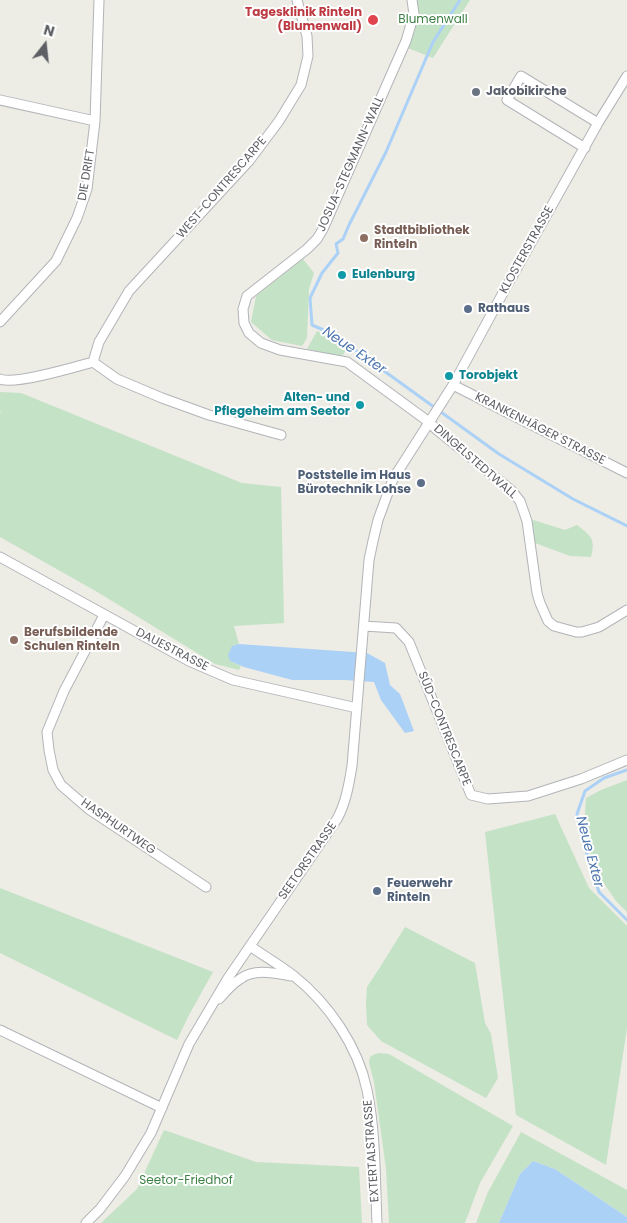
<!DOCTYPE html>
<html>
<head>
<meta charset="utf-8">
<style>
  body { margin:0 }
  #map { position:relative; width:627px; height:1223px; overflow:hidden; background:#edece5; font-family:Poppins,sans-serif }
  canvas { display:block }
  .north { position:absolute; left:20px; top:20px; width:50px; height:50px; -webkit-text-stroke:4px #fff; paint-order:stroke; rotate:16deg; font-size:14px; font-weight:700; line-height:20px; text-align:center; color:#5d5f64 }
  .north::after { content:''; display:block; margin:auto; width:18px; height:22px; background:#5d5f64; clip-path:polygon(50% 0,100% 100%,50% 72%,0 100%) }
</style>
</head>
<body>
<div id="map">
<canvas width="627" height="1223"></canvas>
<div class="north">N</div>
</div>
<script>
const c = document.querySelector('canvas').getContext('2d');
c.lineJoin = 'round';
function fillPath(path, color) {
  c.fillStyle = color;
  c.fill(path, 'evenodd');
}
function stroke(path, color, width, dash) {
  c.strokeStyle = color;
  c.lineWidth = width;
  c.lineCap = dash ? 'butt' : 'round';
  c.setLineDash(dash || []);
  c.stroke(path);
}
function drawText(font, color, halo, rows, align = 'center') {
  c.font = font + ' Poppins,sans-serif';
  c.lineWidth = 4;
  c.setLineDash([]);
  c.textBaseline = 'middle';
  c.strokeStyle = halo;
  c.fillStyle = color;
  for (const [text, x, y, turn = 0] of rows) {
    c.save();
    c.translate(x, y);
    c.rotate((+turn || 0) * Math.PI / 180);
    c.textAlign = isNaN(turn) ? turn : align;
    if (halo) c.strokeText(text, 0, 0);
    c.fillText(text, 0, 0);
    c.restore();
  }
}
const green = new Path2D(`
  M412,0H470L433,58L403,46L406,41Z
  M303,259L314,273L309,289L307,338L302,346L272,340L251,322L256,296Z
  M317,331L347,347L342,357L307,349Z
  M0,392L21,393L242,483L281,487L284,623L234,626L239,644L233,646L230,661L241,666L239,670L215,664L99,593L0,537V412L3,414L0,411Z
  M530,519L565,530L577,525C591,536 596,539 591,557L570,556L535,543Z
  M627,780V912L616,901L595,870L584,830L586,798L601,790Z
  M555,814L589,888L627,926V1028L606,1165L516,1115L485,832Z
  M0,888L213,972L189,1015L177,1040L0,953Z
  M405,927L475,963L485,1023L491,1034L498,1078L486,1098L381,1041L367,1025L366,1004L367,987L382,964Z
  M380,1053L389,1054L513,1126L480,1183L465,1223H389L386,1169L374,1082L369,1063L370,1057L375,1054Z
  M164,1130L256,1162L359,1167L362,1223H101L137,1189Z
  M521,1132L627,1190V1217L555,1169L533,1161L520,1174L499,1223H476L488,1192Z`);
const water = new Path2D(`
  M239,644L367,653L385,663L390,685L400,694L414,731L405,733L381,700L374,682L345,680H292L244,667L230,661L228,655L232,646Z
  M533,1161L555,1169L627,1217V1223H499L520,1174Z`);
const stream = new Path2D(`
  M460,0L433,42L386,152L349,225L343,239L336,244L338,253L322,273L310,298L312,325L333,334L499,454L573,499L627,526
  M627,770L604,778L585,791L577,814L583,841L599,892L627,920`);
const street = new Path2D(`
  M412,0L414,14L406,41L323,229L317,239L307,249L247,296L243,309L244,323L249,333L261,343L280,350L347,362L429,422L437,430L511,490L520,501L527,521L537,593L540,603L548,621L554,626L576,632H582L599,627L627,610
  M0,100L95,121
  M585,148L507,100L521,76L598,123
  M0,322L56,261L77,218L87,189L95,121L99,0
  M93,362L99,342L129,291L249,161L279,121L301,85L308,56L307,36L297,0
  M93,362L117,379L162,398L209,415L281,435
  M0,379C15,385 75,367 93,362
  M453,385L627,473
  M0,557L189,661L233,680L357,708
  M104,615L64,691L47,732L49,750L53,770L61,785L90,810L206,887
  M364,626L396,628L409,642L471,795L488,799L528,796L581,779L627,760
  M250,946C264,956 280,965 294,976C328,1003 358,1046 367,1090C376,1133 375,1179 377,1223
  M219,999C225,992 232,984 240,979C255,968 274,973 291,976
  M0,1030L162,1108
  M86,1223L100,1209L125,1176L151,1133L189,1044L228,978L337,819C346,803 349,784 352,766L369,560L373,541L378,520L393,479L453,385L504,291L598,123L627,76`);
const markers = [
  [373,20,6,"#e0444e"],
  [476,92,5,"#6b7280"],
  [364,238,5,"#8d6e63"],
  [342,275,5,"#0f9aa8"],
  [468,309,5,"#5c6f8a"],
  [449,376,5,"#0f9aa8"],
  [360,405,5,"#0f9aa8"],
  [421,483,5,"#5c6f8a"],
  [14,640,5,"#8d6e63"],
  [377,891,5,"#5c6f8a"]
];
const healthNames = [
  ["Tagesklinik Rinteln",362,13],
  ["(Blumenwall)",362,27]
];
const parkNames = [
  ["Blumenwall",433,20],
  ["Seetor-Friedhof",186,1181]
];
const worshipNames = [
  ["Jakobikirche",486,92]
];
const streetNames = [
  ["JOSUA-STEGMANN-WALL",351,164,-66],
  ["DIE DRIFT",87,175,-80],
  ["WEST-CONTRESCARPE",222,188,-49],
  ["KLOSTERSTRASSE",527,250,-61],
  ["KRANKENHÄGER STRASSE",540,429,27],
  ["DINGELSTEDTWALL",475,462,41],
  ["DAUESTRASSE",172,650,27],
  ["SÜD-CONTRESCARPE",444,729,68],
  ["HASPHURTWEG",118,827,35],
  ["SEETORSTRASSE",308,861,-55],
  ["EXTERTALSTRASSE",372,1151,-94]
];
const educationNames = [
  ["Stadtbibliothek",374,231],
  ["Rinteln",374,245],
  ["Berufsbildende",24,633],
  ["Schulen Rinteln",24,647]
];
const cultureNames = [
  ["Eulenburg",352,275],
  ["Torobjekt",459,376],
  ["Alten- und",350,398,"right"],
  ["Pflegeheim am Seetor",350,412,"right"]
];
const serviceNames = [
  ["Rathaus",478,309],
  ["Poststelle im Haus",411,476,"right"],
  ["Bürotechnik Lohse",411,490,"right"],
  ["Feuerwehr",387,884],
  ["Rinteln",387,898]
];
const waterNames = [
  ["Neue Exter",354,351,34],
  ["Neue Exter",589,852,75]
];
fillPath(green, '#c4e2c6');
fillPath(water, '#acd1f6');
stroke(stream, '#acd1f6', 3);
stroke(street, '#b2b4b8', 11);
stroke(street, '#fff', 9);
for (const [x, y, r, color] of markers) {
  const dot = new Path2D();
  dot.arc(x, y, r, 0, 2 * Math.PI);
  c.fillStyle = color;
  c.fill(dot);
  stroke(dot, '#fff', 2);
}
drawText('bold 12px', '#be3a42', '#fff', healthNames, 'right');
drawText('12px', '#3e8145', '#fff', parkNames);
drawText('bold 12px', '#5b616d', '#fff', worshipNames, 'left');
drawText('12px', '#5d5f64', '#fff', streetNames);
drawText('bold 12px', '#785e54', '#fff', educationNames, 'left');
drawText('bold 12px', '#0d838f', '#fff', cultureNames, 'left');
drawText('bold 12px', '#4e5e75', '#fff', serviceNames, 'left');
drawText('italic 14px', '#4e77af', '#fff', waterNames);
</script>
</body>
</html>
